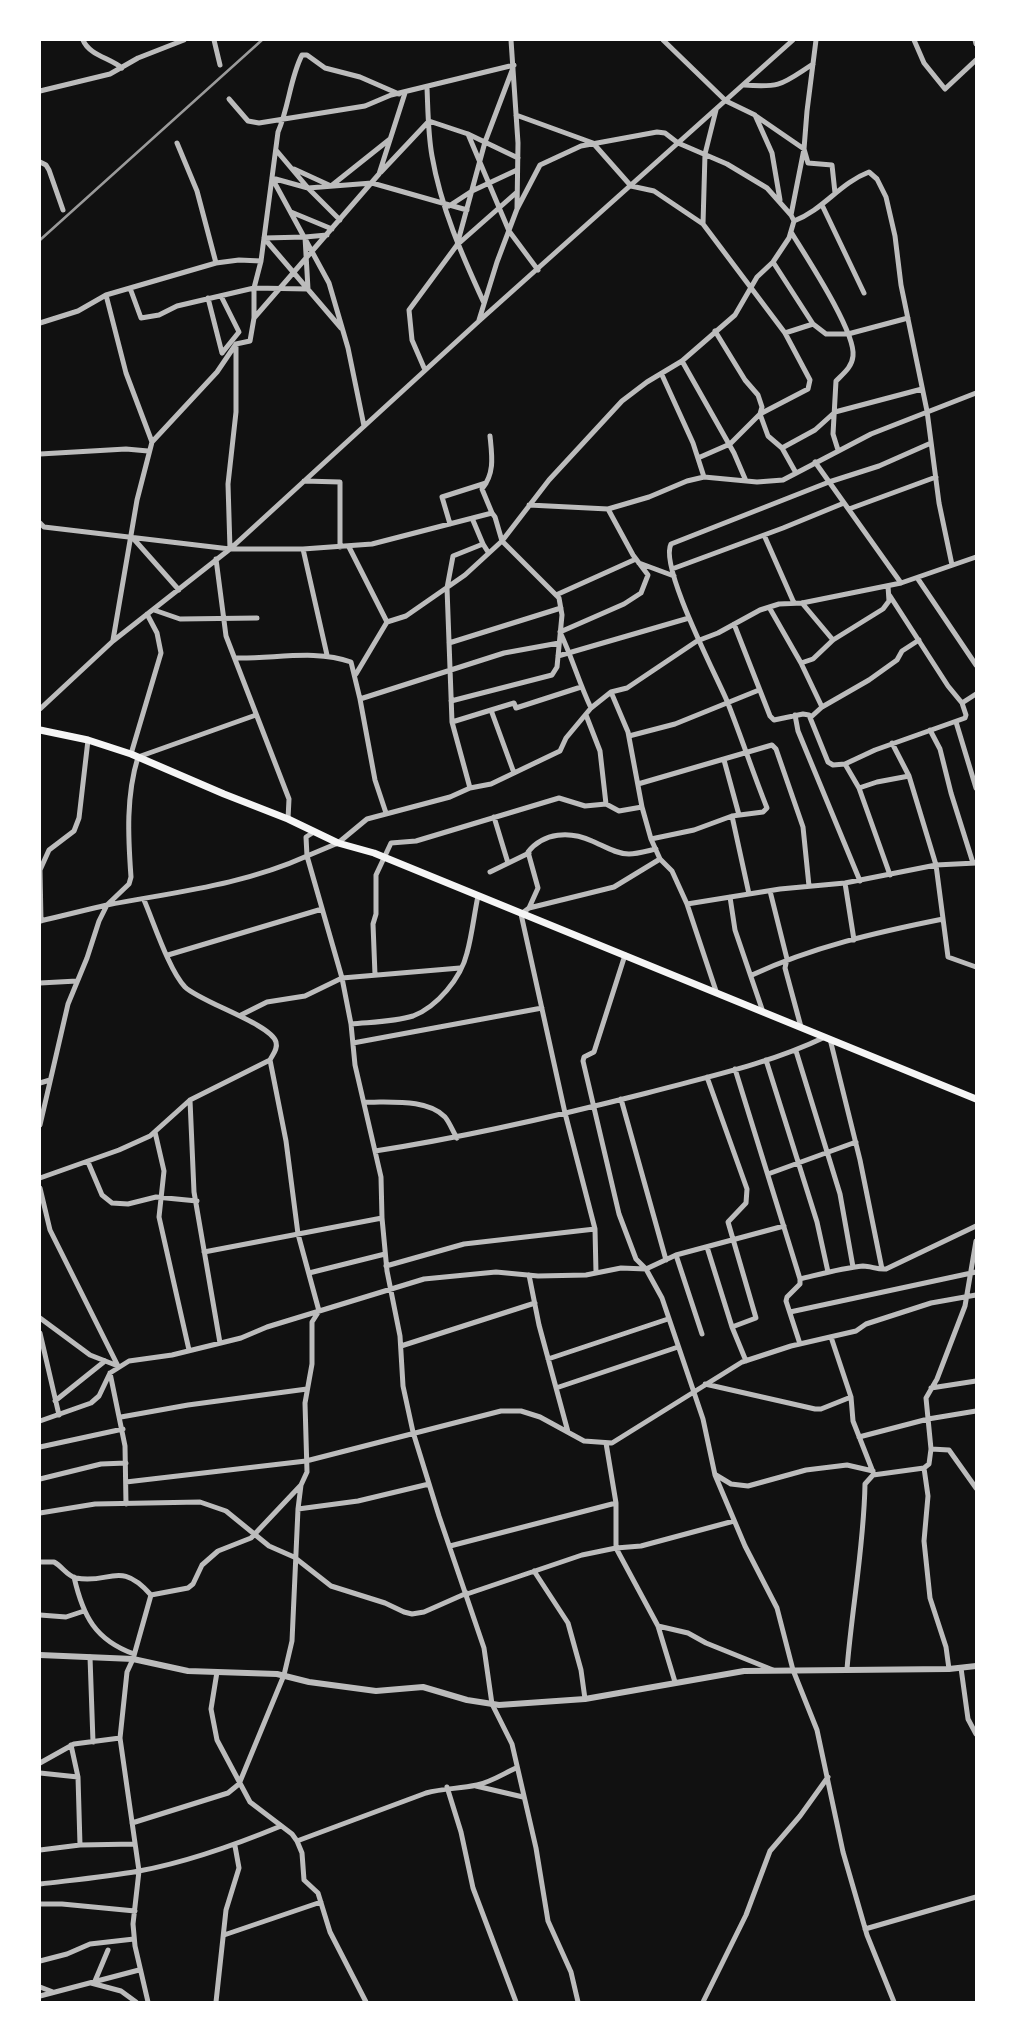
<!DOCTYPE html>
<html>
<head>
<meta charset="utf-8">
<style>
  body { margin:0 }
  #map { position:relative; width:1016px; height:2042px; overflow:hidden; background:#111; font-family:"Open Sans",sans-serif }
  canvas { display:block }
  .frame { position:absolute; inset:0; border:41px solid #fff; pointer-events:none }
</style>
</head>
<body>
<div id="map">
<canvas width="1016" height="2042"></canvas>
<div class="frame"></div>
</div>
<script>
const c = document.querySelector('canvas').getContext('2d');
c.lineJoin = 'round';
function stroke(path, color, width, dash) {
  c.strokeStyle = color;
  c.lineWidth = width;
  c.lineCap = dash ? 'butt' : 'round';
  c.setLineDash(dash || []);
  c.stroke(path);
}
const minor = new Path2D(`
  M83,40C89,55 110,58 122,68
  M214,40L220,65
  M663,40L726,101L755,115L772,153L780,200
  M914,40L924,63L945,89L976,60
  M975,40L976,44
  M513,68L485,142L457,245L517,192
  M744,85C782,88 782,84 813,64
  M427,88C428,110 428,134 432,156C441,208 462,255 484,303
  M40,91L110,74L138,58L184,40
  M229,99L248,121L259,123L365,106L391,95L514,65
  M516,115L593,143L631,186L654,191L703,224L705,154L716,110
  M756,116L804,149L808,163L832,165L835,193
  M468,134L509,231L538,270
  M177,143L197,191L216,263
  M276,150L308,188L372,183L467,210
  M40,162L46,165L49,170L63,210
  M294,169L331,186L390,139
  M381,172L429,121L468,134L518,158
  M272,178L329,283L348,348L364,426
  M272,178L308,188L340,220
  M822,205L864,293
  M449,206L472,191L517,170
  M517,209L540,165L581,146L657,132L665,133L678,143L727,164L767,188L791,215
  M291,212L332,229
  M794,221C823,210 840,183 869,172L877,179L886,197L895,236L901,285L927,411L939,503L952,565
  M703,224L785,333
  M791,232C805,255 856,332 853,356C852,367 844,373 836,381L833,434L838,450
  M305,237L327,235
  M264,238L341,328
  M773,262L813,324
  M130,288L141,318L159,315L177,306L254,288L308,289L305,237L264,238
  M106,295L126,373L152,442
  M221,296L239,332L222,353
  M208,298L222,353
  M254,318L379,174L405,93
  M479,320L497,262L517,209L518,143L511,40
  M40,323L78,311L106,295L216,263L239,260L261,261
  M715,331L745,380L758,395L762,407L760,414L768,436L782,448L796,473
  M682,361L734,453L746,481
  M425,370L412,340L409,310L457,245
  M662,375L693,443L704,477
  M490,436C492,456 495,473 482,489L492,513
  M782,448L815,430L835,412L922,389
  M40,454L126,449L148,451
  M698,458L730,444L760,414L808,389L810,380L785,333L813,324L826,334H848L908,318
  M815,462L901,583
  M304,481L340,482V547
  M529,505L608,509L649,497L687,481L704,477L757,482L783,480L871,434L976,393
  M849,509L936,477
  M472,518L483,544
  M40,523L44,527L230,549H303L372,544L492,513L495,517L502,541L559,598L562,615L557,667L552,675L451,701
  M450,524L442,497L486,483
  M764,535L794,603
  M132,537L179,590
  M349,547L387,622
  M230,549L228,484L236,412V345
  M303,549L327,655
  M216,559L226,636L289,799L288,819
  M639,563L674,576
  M672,569L783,528L844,503
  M918,579L976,665
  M556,595L636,559
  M890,596L948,686L962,703
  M802,603L833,640
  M769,607L801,663
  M154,610L180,619L257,618
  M734,624L770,716L774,720L803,714L809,715L828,762L833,765L845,764L875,750L965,718L966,715L962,703L976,694
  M113,640L137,500L152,442L217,372L236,344L250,341L254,318V288L261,261L278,132C289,107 290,78 302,55H307L325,68L360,77L399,94
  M449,643L561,608
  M558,656L689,618
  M236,658C274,659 316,649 351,662L360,699L504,653L559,643
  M356,674L387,622L406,616L465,575L502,541L549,480L622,401L647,382L682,361L735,315L757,277L773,262L789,238L794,221L791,215L804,149L807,111L816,40
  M611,692L628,732L642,807L651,839L660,859L672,871L687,904L716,991
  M360,699L375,780L386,813
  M822,707L801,663L813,659L833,640L883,609L889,601L888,586
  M591,708C579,683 572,657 560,632L624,604L641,593L648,575L633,555L608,509
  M40,709L113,641L230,549L479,321L793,40
  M491,710L514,703L516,708L581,687
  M586,715L600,751L606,804
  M795,715L798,731L860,881
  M811,717L822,707L869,680L897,660L902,651L919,640
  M452,722L491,710L514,773
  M956,722L976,788
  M930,730L940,749L951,793L973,863
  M629,736L675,724L759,690
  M892,743L909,776L936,865L948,957L976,967
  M131,754L161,653L157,633L147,614
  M724,760L739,815
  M845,764L859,788L890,875
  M638,784L772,745L776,749L803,827L809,886
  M470,788L452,722L447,588L453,556L483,544L488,552
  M859,788L877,782L909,776
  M732,816L749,894
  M494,817L508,863
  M651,839L694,830L732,816L763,812L767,808C753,773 741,736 727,701C716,675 659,566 671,544L829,482L879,466L931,443
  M490,872L529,853
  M845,883L854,940
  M770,891L787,959L785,968L801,1027
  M730,897L735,930L763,1012
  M687,904L780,889L845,883L936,865L976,863
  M529,908L538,888L528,852C544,832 570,831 592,841C604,846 616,854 629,854C637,854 647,851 656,849
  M40,921C62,916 85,910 107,905C175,892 243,885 307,856L306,837L314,832
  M41,921L40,870L49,850L74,831L79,818L88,740
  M168,955L322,909
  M625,955L594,1052L584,1057L583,1061L619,1214L636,1259L646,1269L662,1298L703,1419L715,1475L745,1546L777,1608L793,1670L817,1730L843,1852L867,1935L894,2002
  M375,975L373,924L376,914V875L391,843L416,841L559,798L585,806L606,804L619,811L642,807
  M752,975C812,947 878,932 943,919
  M40,983L77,981
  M241,1015L267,1002L305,996L342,978L460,968
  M351,1024C371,1022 394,1022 413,1016C437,1007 461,978 467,953C472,935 474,915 478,896
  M830,1039L860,1160L882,1269
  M353,1043L542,1008
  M796,1051L840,1194L853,1267
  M766,1060L817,1222L828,1272
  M735,1069L800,1279V1284L787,1297L786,1301L800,1344
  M707,1077L747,1189L746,1203L728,1222L756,1318L732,1327L746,1361
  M40,1083L50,1080
  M621,1099L666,1260
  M190,1100L194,1192L220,1343
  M364,1102C388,1103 427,1098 445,1117C450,1123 453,1132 457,1138
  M40,1125L68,1004L87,958L99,921L107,905L129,884L131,877C128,836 126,796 138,757L256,715
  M155,1132L164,1171L159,1217L189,1350
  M375,1151C467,1137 557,1116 647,1093C707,1077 769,1064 825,1037
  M88,1162L102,1195L112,1203L128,1204L156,1197L197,1201
  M768,1174L856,1142
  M40,1178L119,1150L150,1136L190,1100L270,1060C273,1054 278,1049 276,1042C271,1024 200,1002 185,987C169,970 154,923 144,900
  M40,1188L50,1230L118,1366
  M707,1247L732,1327
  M204,1252L382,1218
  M676,1255L702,1334
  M386,1266L464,1244L595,1229
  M309,1273L385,1254
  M596,1273L595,1229L565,1113L521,914L529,908L614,887L660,859
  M529,1275L539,1325L568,1432
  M800,1279C821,1274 842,1268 863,1266C871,1266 878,1270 886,1269L976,1226
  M790,1312L976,1272
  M40,1318L90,1355L118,1366
  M40,1333L59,1415
  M831,1337L851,1397L853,1421L873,1472
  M401,1346L535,1303
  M548,1359L668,1319
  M110,1373L125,1446L126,1504
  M705,1384L815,1409H821L851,1397
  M556,1388L678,1347
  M931,1388L976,1381
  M55,1401L105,1361
  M121,1417L188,1405L307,1389
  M40,1421L91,1403L99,1396L110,1373L129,1361L172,1355L241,1338L267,1327L424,1279L496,1272L538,1276L586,1275L621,1268L646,1269L676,1255L784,1226
  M859,1437L928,1419L976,1411
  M606,1443L616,1503V1548L658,1626L675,1682
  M40,1447L123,1429
  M931,1449L949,1450L976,1488
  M924,1468L928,1496L924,1541L930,1598L946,1647L949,1669
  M716,1475L731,1484L748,1486L806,1470L847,1465L873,1471
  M40,1479L101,1464L126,1463
  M126,1482L306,1461L501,1411H521L540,1417L584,1441L612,1443L742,1362L791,1346L856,1331L866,1324L931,1303L976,1295
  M298,1509L358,1501L429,1484
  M40,1513L95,1504L200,1502L226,1511L269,1546L294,1557L331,1586L385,1603L404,1612L412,1614L424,1612L467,1593
  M450,1546L616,1503
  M40,1562H54C63,1567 66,1575 76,1578C110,1585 119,1559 151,1595
  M534,1571L568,1623L581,1670L585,1699
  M74,1577C83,1616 95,1640 134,1654
  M467,1594L582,1555L616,1548L641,1546L734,1521
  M40,1615L66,1617L84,1611
  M658,1626L688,1633L706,1643L773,1670
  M90,1657L93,1742
  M961,1668L968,1719L976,1734
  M847,1669C852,1607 864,1546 865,1484L873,1475L924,1468L929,1464L931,1449L926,1398L937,1379L965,1306L976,1241
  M217,1672L211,1709L217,1740L250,1802L292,1834L297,1841L302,1853L304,1880L318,1893L330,1932L366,2002
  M71,1745L78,1777L80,1845
  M40,1763L74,1744L120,1738
  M40,1773L78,1777
  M476,1786L523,1797
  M447,1787L461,1832L473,1888L516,2002
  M132,1823L228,1793L239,1784L284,1675L292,1641L298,1509L301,1485L307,1472L305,1403L312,1364V1322L319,1311L298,1234L286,1141L270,1060
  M297,1841L426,1793C444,1788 459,1789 477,1785C491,1782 503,1774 516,1768
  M40,1850L80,1845L135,1844
  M40,1884C73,1880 106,1877 139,1871C188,1862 235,1845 281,1826
  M40,1904H62L135,1911
  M865,1929L976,1897
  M224,1935L321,1902
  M40,1961L67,1954L90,1944L134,1939
  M95,1981L108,1950
  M91,1983L121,1991L136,2002
  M40,1987L53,1992
  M40,1996L139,1970
  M148,2002L135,1946L133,1924L139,1871L120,1738L127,1672L133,1659L151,1595L188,1588L193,1584L202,1565L218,1551L251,1538L301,1485
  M216,2002L226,1910L239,1868L235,1846
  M578,2002L571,1972L548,1921L536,1848L512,1744L492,1704L484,1648L439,1516L413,1432L403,1386L400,1336L387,1271L382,1218L381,1177L355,1065L351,1024L342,978L307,856L338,843L367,819L450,797L470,788L491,784L560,751L566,738L591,708L611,692L627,688L697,641L718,633L760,610L779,604L802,603L901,583L976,557
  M703,2002L746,1915L770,1851L800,1816L828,1777`);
const tertiary = new Path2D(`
  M40,1655L133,1659L188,1671L277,1674L309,1682L376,1691L423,1687L467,1700L499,1705L585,1699L744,1671L949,1669L976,1666`);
const secondary = new Path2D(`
  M40,730L88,740L131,754L224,794L288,819L338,843L374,853L976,1099`);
const rail = new Path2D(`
  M40,240L262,40`);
stroke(minor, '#bcbcbc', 5);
stroke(tertiary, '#bcbcbc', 6);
stroke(secondary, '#f5f5f5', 7);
stroke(rail, '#9a9a9a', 2.5);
</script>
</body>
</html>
